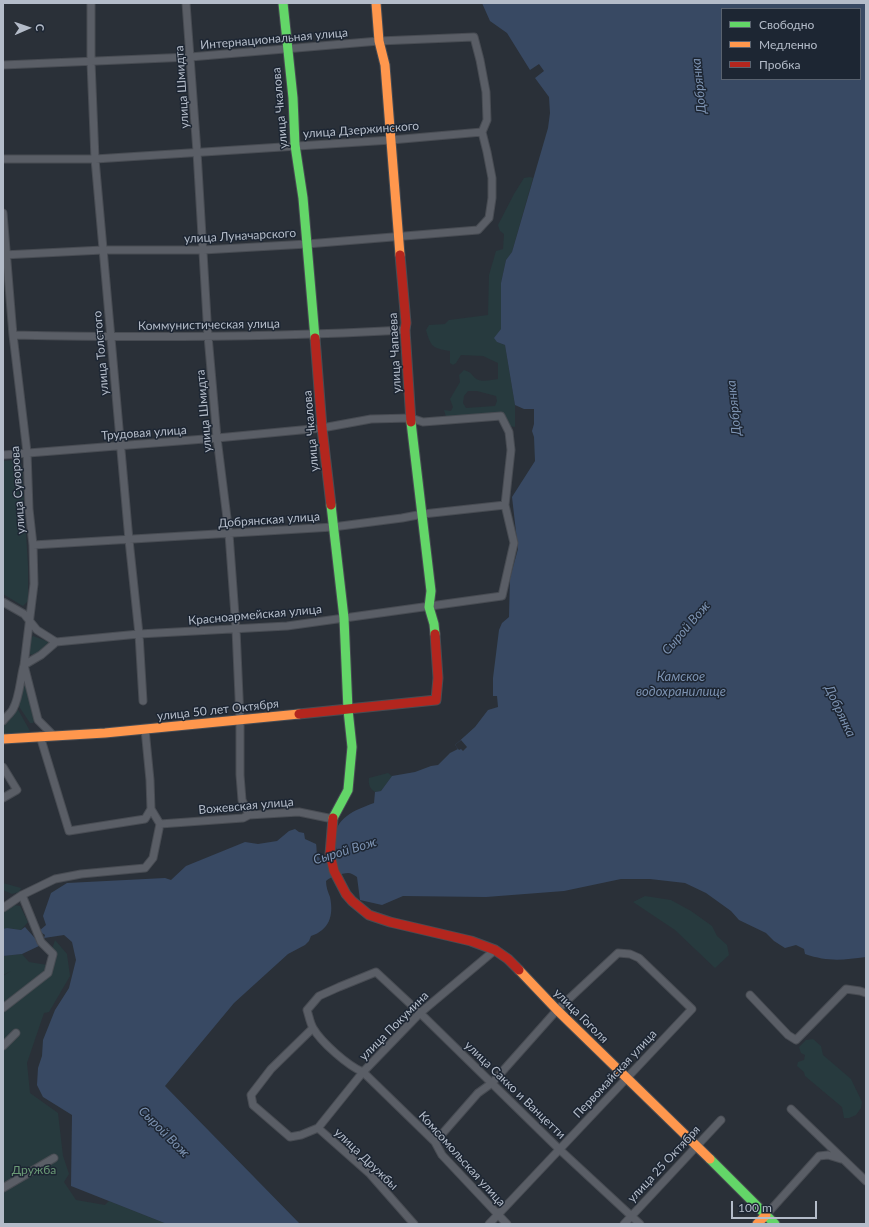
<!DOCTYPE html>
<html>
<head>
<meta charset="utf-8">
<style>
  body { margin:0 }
  #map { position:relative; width:869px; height:1227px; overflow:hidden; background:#2a3038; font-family:Lato,sans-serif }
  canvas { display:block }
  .frame { position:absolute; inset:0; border:4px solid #b4bcc9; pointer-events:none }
  .legend { position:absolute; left:721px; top:8px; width:140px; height:72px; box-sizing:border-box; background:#1d2633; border:1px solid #59626f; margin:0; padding:5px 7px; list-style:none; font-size:12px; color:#b4bcc9 }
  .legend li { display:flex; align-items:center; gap:8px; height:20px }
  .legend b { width:20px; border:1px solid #59626f }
  .north { position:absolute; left:8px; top:8px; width:40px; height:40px; -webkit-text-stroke:3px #1d2633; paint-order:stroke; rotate:88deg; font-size:11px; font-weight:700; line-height:16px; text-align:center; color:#b4bcc9 }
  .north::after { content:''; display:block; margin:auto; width:14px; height:18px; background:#b4bcc9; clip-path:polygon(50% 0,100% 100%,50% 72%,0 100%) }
  .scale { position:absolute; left:731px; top:1201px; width:86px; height:18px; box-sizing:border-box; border:2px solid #b4bcc9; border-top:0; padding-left:5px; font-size:12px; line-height:14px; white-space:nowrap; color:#b4bcc9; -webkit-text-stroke:3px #1d2633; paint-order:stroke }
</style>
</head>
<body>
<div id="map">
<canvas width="869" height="1227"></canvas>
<div class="frame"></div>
<ul class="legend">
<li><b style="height:5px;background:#63d668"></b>Свободно</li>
<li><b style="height:5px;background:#ff974d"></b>Медленно</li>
<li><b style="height:5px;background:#b3261e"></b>Пробка</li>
</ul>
<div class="north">С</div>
<div class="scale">100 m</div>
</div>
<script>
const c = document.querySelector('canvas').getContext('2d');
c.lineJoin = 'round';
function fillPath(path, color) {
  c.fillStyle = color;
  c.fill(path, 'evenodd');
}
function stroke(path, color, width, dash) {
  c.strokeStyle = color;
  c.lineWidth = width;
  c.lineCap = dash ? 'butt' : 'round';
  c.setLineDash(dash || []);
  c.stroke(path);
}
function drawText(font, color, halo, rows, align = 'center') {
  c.font = font + ' Lato,sans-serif';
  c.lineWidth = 3;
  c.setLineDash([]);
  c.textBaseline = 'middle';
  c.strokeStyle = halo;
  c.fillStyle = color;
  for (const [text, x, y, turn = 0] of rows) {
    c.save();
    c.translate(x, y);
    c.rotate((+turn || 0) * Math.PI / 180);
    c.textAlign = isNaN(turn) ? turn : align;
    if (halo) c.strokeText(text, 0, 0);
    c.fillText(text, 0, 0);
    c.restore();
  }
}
const green = new Path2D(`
  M530,177L533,178L512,252L506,260L501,283V329L497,342L505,345L515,405V427L509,426L501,414L446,417L444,410L451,411L453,407L450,399L460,382L459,375L464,370C472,373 470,373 475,378C481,383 491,380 498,379V363L483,356L461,355L456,363L453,365L450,363V351C432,348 431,347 426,330L429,325L445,324L449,320L488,315L489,275L496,251L503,249L504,234L500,231L498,225L514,194L524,178ZM468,391H477L496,396L497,401L495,406L466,408L463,403L464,396Z
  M15,460L20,463L22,466L28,566V601L23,606L3,594V461Z
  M33,636L49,642V646L33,655L30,654V638Z
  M23,676H25L35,719L33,723H30L18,705L23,689Z
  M16,706L30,731L27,734H3V727L11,717Z
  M388,773L392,776L381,791L375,792C370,789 368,784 369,778Z
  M3,883L21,888L19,892L12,894L3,890Z
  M645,896L671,900L691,911L712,926L717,936L727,945L729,955L715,968L675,930L633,902Z
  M14,905L20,906L28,922L21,930L7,928L3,930V912Z
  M55,940L67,954L70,976L49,1012L44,1013L27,1063L30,1093L58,1113L63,1156L69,1174L64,1182L76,1200L105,1205L109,1201L167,1224H3V976L11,971L3,975V956L22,954L29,962L47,965Z
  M813,1039L821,1046L823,1055L851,1079L862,1102L861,1108L856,1115L849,1118H844L842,1107L805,1076L804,1072L797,1066L798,1062L804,1060L805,1055L801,1053L799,1047L806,1040Z`);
const water = new Path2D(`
  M482,3H866V957C843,960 828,962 805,954L804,949L796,945L785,948L774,941L766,933L739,920L731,911L706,893L685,883L650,879H621L564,891L486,897L403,896L382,905L360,900L357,877C354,875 351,873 348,873C342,873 330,877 326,881C326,887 328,892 330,897C334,916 329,930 311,936L309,941L305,945L288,954L234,1003L165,1086L300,1224H167L71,1186L72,1115L43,1097L37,1085L38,1068L42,1056L43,1040L55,1010L69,988L76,960L72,942L64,935L44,938L45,935L39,931L46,925L43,916L51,893L67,883L165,878L171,880L186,866L245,842L258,844L277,841L289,831L295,829L299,832L304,833L305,839L316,844C317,848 316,853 318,856C321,864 334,858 339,857C338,852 335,847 335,842C333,818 355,810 374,803L375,792L381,791L392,776L415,772L431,766L438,765L450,753L458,749L455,745L475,727L488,710L498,707L497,696H493V678L499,630L502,623L509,617L510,578L518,549L512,497L535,461L534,437L532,431L534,424V409H524L515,405L505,345L497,342L494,338L501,329V283L506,260L512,252L548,128L550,113L549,97L535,78L544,71L539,64L530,70L507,33L490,21ZM722,9H860V79H722Z
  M25,927L41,945L22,954L3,956V929L7,928L21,930Z`);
const pier = new Path2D(`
  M461,740L467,747L463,751L461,749L459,750L455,745Z`);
const street = new Path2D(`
  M91,3V62L95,159L129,540L139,634L143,701
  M186,3L197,152L208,336L217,438L229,534L236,629L240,719V775L242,800L249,815
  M3,65L190,57L379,41L474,37L480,60L486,92L487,120L482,132L487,152L492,178V198L489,218L478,230L307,244L203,250H103L3,255
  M3,159H95L391,140L482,132
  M3,213L13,335L27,452L29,509L33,545L34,584L24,665L38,720L53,735
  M13,335C144,338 275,337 405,330
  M3,455L217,438L322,428L371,419L411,418L423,422L501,416L509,432L511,450L505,505L514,543L502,596L287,626L139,634L56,642
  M33,545L333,527L402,518L423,514L505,505
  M3,602L24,614L37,630L56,642
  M3,721C6,717 11,713 13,709C20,696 20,679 24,665L41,655L56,642
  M145,729L150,780L151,809L160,824
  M40,736L69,831L145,819L151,809
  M3,767L17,790L3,798
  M160,824L243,818L249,815L299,812L333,819
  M3,908L22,895L55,879L81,874L145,868L153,858L160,824
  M750,995L788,1035L796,1040L846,989L860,991L866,993
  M3,1008L48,973L53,954L41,942L22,895
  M313,1028L271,1069L251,1095L253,1105L290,1137L301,1135L318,1128L363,1072L420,1013L495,950
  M3,1046L16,1033
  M791,1109L866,1181
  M318,1128L370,1174L414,1224
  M435,1142L478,1093L492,1083L557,1010L618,953L630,954L639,958L692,1009L489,1224
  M3,1188L54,1158
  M766,1215L819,1156L828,1155L841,1159
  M507,1224L442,1155L435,1142L363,1072C348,1066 321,1042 313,1028C310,1023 309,1016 307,1010L319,996L339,987L376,972L420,1013L559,1149L640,1224
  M624,1224L721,1120`);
const fast = new Path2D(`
  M283,3L293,98L295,145L303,198L315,338
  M411,422L431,591L429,607L434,624L435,634
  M331,505L344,618L348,710L352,747L348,790L333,818
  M710,1159L775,1224`);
const slow = new Path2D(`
  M376,3L379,41L385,65L400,255
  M3,739L105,733L299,714
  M519,970L557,1010L710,1159
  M757,1224L766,1215`);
const jam = new Path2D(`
  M400,255L406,323L405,330L411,422
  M315,338L322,428L331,505
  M299,714L436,700L438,678L435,634
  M333,818L330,854L334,871L346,894L352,901L369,915L390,922L471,941L495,950L508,959L519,970`);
const streetNames = [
  ["Интернациональная улица",274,39,-5],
  ["улица Шмидта",182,87,-94],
  ["улица Чкалова",280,108,-95],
  ["улица Дзержинского",361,130,-4],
  ["улица Луначарского",240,236,-3],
  ["Коммунистическая улица",209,325,-1],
  ["улица Толстого",101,353,-95],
  ["улица Чапаева",395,353,-93],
  ["улица Шмидта",204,411,-95],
  ["улица Чкалова",311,431,-95],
  ["Трудовая улица",144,433,-4],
  ["улица Суворова",18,490,-94],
  ["Добрянская улица",269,520,-4],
  ["Красноармейская улица",255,615,-5],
  ["улица 50 лет Октября",218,710,-6],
  ["Вожевская улица",246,806,-5],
  ["улица Гоголя",581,1016,45],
  ["улица Покумина",394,1026,-45],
  ["Первомайская улица",615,1074,-47],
  ["улица Сакко и Ванцетти",515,1090,44],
  ["улица Дружбы",366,1159,44],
  ["Комсомольская улица",462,1159,48],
  ["улица 25 Октября",664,1164,-47]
];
const parkNames = [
  ["Дружба",34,1170]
];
const waterNames = [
  ["Добрянка",699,86,-96],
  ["Добрянка",734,408,-96],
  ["Сырой Вож",686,628,-49],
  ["Камское",681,677],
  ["водохранилище",681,692],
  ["Добрянка",840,711,65],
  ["Сырой Вож",345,851,-17],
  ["Сырой Вож",164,1132,45]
];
fillPath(green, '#273a3e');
fillPath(water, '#384963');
fillPath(pier, '#2a3038');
stroke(street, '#484c53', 9);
stroke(fast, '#484c53', 11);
stroke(slow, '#484c53', 11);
stroke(jam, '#484c53', 11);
stroke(street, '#5a5e66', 7);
stroke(fast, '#63d668', 9);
stroke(slow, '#ff974d', 9);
stroke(jam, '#b3261e', 9);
drawText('12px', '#b4bcc9', '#1d2633', streetNames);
drawText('12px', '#6b9a76', '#1d2633', parkNames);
drawText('italic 13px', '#7c92b1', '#1d2633', waterNames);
</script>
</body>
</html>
